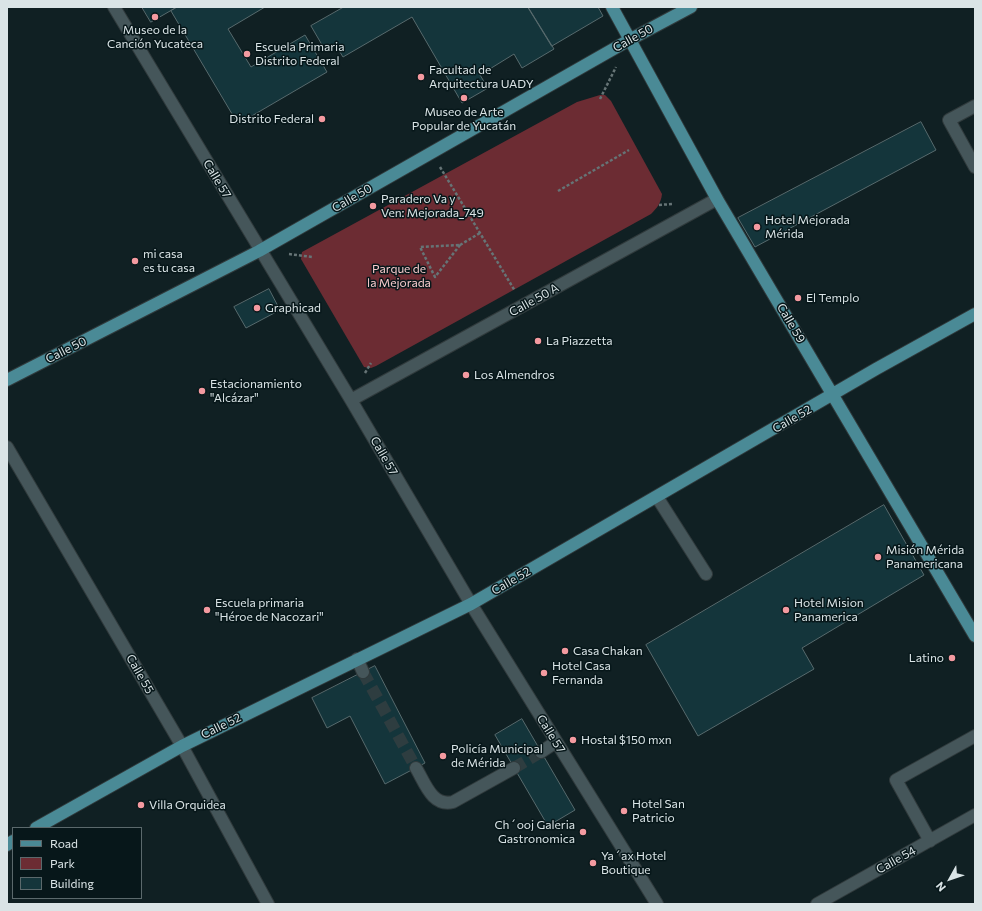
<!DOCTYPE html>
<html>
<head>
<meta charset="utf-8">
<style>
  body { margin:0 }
  #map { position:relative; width:982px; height:911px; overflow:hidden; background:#102023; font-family:Commissioner,sans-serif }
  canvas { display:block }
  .frame { position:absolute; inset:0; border:8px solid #dae4e6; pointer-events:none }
  .legend { position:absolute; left:12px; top:827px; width:130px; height:72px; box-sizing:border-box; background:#07171a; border:1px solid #5b696c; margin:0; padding:5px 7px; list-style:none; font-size:12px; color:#dae4e6 }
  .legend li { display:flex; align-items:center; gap:8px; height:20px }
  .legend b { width:20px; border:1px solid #5b696c }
  .north { position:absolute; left:930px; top:859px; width:40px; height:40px; -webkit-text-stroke:3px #07171a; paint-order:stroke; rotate:230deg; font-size:11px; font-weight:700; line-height:16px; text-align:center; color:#dae4e6 }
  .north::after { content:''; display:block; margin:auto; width:14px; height:18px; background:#dae4e6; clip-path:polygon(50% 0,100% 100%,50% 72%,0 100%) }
</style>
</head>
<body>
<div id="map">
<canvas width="982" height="911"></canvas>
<div class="frame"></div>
<ul class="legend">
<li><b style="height:5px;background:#4a8a96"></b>Road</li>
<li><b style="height:11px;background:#6c2c33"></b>Park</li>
<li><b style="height:11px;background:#14353b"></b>Building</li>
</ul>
<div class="north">N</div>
</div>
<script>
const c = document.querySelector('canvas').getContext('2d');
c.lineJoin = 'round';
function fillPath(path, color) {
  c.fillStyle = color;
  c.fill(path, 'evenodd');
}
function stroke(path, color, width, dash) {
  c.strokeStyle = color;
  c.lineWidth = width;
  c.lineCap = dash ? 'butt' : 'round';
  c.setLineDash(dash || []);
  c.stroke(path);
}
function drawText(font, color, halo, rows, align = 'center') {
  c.font = font + ' Commissioner,sans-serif';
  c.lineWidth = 3;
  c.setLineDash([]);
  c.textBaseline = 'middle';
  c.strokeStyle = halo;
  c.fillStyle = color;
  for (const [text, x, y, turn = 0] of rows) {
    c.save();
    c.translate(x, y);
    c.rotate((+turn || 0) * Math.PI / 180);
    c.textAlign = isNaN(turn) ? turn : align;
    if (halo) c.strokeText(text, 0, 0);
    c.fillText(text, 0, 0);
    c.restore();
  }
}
const green = new Path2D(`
  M600,95H605L611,101L662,194C661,203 657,208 651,214L376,366L371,368L364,367L301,259L302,252L577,102Z`);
const building = new Path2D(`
  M142,7H177L151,22Z
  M177,7H265L228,29L251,67L305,35L327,72L238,124L171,11Z
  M344,7H528L554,49L522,68L514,54L480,75L488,88L462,103L412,17L343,57L335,44L325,50L311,26Z
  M528,7H598L603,16L552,46Z
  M921,122L936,150L755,247L738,218Z
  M269,289L280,310L246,328L234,307Z
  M884,505L924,575L802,648L814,669L698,736L646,645Z
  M375,666L425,763L385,784L350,716L327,728L312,698Z
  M522,719L575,810L548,826L495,735Z`);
const minorTunnel = new Path2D(`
  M363,672L416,768
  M514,768L541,752`);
const path = new Path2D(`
  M600,99L616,67
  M440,167L515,291
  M558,191L629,150
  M659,205L672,204
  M460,245L435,277L420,247Z
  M460,245L480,233
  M289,254L312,257
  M365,373L371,363`);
const minor = new Path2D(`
  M114,7L351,400L471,604L657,904
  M975,106L949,120L975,167
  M351,400L717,199
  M7,447L182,746L268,904
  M657,497L706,574
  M357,659L363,672
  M541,752L556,742
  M416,768C425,783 432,807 453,802L514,768
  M930,841L896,780L975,736
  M817,904L975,815`);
const major = new Path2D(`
  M612,7L717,199L975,636
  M7,380L259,251L631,39L691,7
  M36,828L182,746L471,604L876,369L975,314
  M7,845L13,841`);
const markers = [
  [155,17,4,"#f49aa0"],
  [247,54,4,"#f49aa0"],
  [421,77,4,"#f49aa0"],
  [464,98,4,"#f49aa0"],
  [322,119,4,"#f49aa0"],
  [373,206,4,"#f49aa0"],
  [757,227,4,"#f49aa0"],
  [135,261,4,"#f49aa0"],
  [798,298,4,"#f49aa0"],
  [257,308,4,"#f49aa0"],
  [538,341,4,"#f49aa0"],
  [466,375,4,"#f49aa0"],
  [202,391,4,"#f49aa0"],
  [878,557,4,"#f49aa0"],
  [207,610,4,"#f49aa0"],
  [786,610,4,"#f49aa0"],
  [565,651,4,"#f49aa0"],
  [952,658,4,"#f49aa0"],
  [544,673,4,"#f49aa0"],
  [573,740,4,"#f49aa0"],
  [443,756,4,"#f49aa0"],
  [141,805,4,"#f49aa0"],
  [624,811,4,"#f49aa0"],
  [583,832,4,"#f49aa0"],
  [593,863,4,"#f49aa0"]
];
const poiNames = [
  ["Museo de la",155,30,"center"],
  ["Canción Yucateca",155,44,"center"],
  ["Escuela Primaria",255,47],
  ["Distrito Federal",255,61],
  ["Facultad de",429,70],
  ["Arquitectura UADY",429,84],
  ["Museo de Arte",464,112,"center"],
  ["Popular de Yucatán",464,126,"center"],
  ["Distrito Federal",314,119,"right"],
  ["Paradero Va y",381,199],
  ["Ven: Mejorada_749",381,213],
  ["Hotel Mejorada",765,220],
  ["Mérida",765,234],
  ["mi casa",143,254],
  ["es tu casa",143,268],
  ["El Templo",806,298],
  ["Graphicad",265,308],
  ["La Piazzetta",546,341],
  ["Los Almendros",474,375],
  ["Estacionamiento",210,384],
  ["\"Alcázar\"",210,398],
  ["Misión Mérida",886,550],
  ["Panamericana",886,564],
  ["Escuela primaria",215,603],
  ["\"Héroe de Nacozari\"",215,617],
  ["Hotel Mision",794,603],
  ["Panamerica",794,617],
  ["Casa Chakan",573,651],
  ["Latino",944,658,"right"],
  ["Hotel Casa",552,666],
  ["Fernanda",552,680],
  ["Hostal $150 mxn",581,740],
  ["Policía Municipal",451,749],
  ["de Mérida",451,763],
  ["Hotel San",632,804],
  ["Patricio",632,818],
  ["Villa Orquidea",149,805],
  ["Ch´ooj Galeria",575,825,"right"],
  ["Gastronomica",575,839,"right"],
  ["Ya´ax Hotel",601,856],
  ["Boutique",601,870]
];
const streetNames = [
  ["Calle 50",633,38,-29],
  ["Calle 57",217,179,59],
  ["Calle 50",352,198,-30],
  ["Calle 50 A",534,300,-29],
  ["Calle 59",791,323,59],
  ["Calle 50",66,350,-27],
  ["Calle 52",792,419,-30],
  ["Calle 57",384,456,60],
  ["Calle 52",511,581,-30],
  ["Calle 55",140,674,60],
  ["Calle 52",221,726,-26],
  ["Calle 57",551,734,58],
  ["Calle 54",896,860,-29]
];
const parkNames = [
  ["Parque de",399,269],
  ["la Mejorada",399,283]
];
fillPath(green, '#6c2c33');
fillPath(building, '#14353b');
stroke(building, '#576a6d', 1);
stroke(minorTunnel, '#2e3d40', 12, [12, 6]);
stroke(minor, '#303a3c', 14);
stroke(major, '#303a3c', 14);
stroke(path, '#667476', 2.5, [3, 2]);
stroke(minor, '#45565a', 12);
stroke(major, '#4a8a96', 12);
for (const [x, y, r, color] of markers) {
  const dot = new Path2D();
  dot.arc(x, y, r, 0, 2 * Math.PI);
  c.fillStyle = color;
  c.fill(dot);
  stroke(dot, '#07171a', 1.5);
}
drawText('12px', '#dae4e6', '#07171a', poiNames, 'left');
drawText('12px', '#dae4e6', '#07171a', streetNames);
drawText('12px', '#f9cbcd', '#07171a', parkNames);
</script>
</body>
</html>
